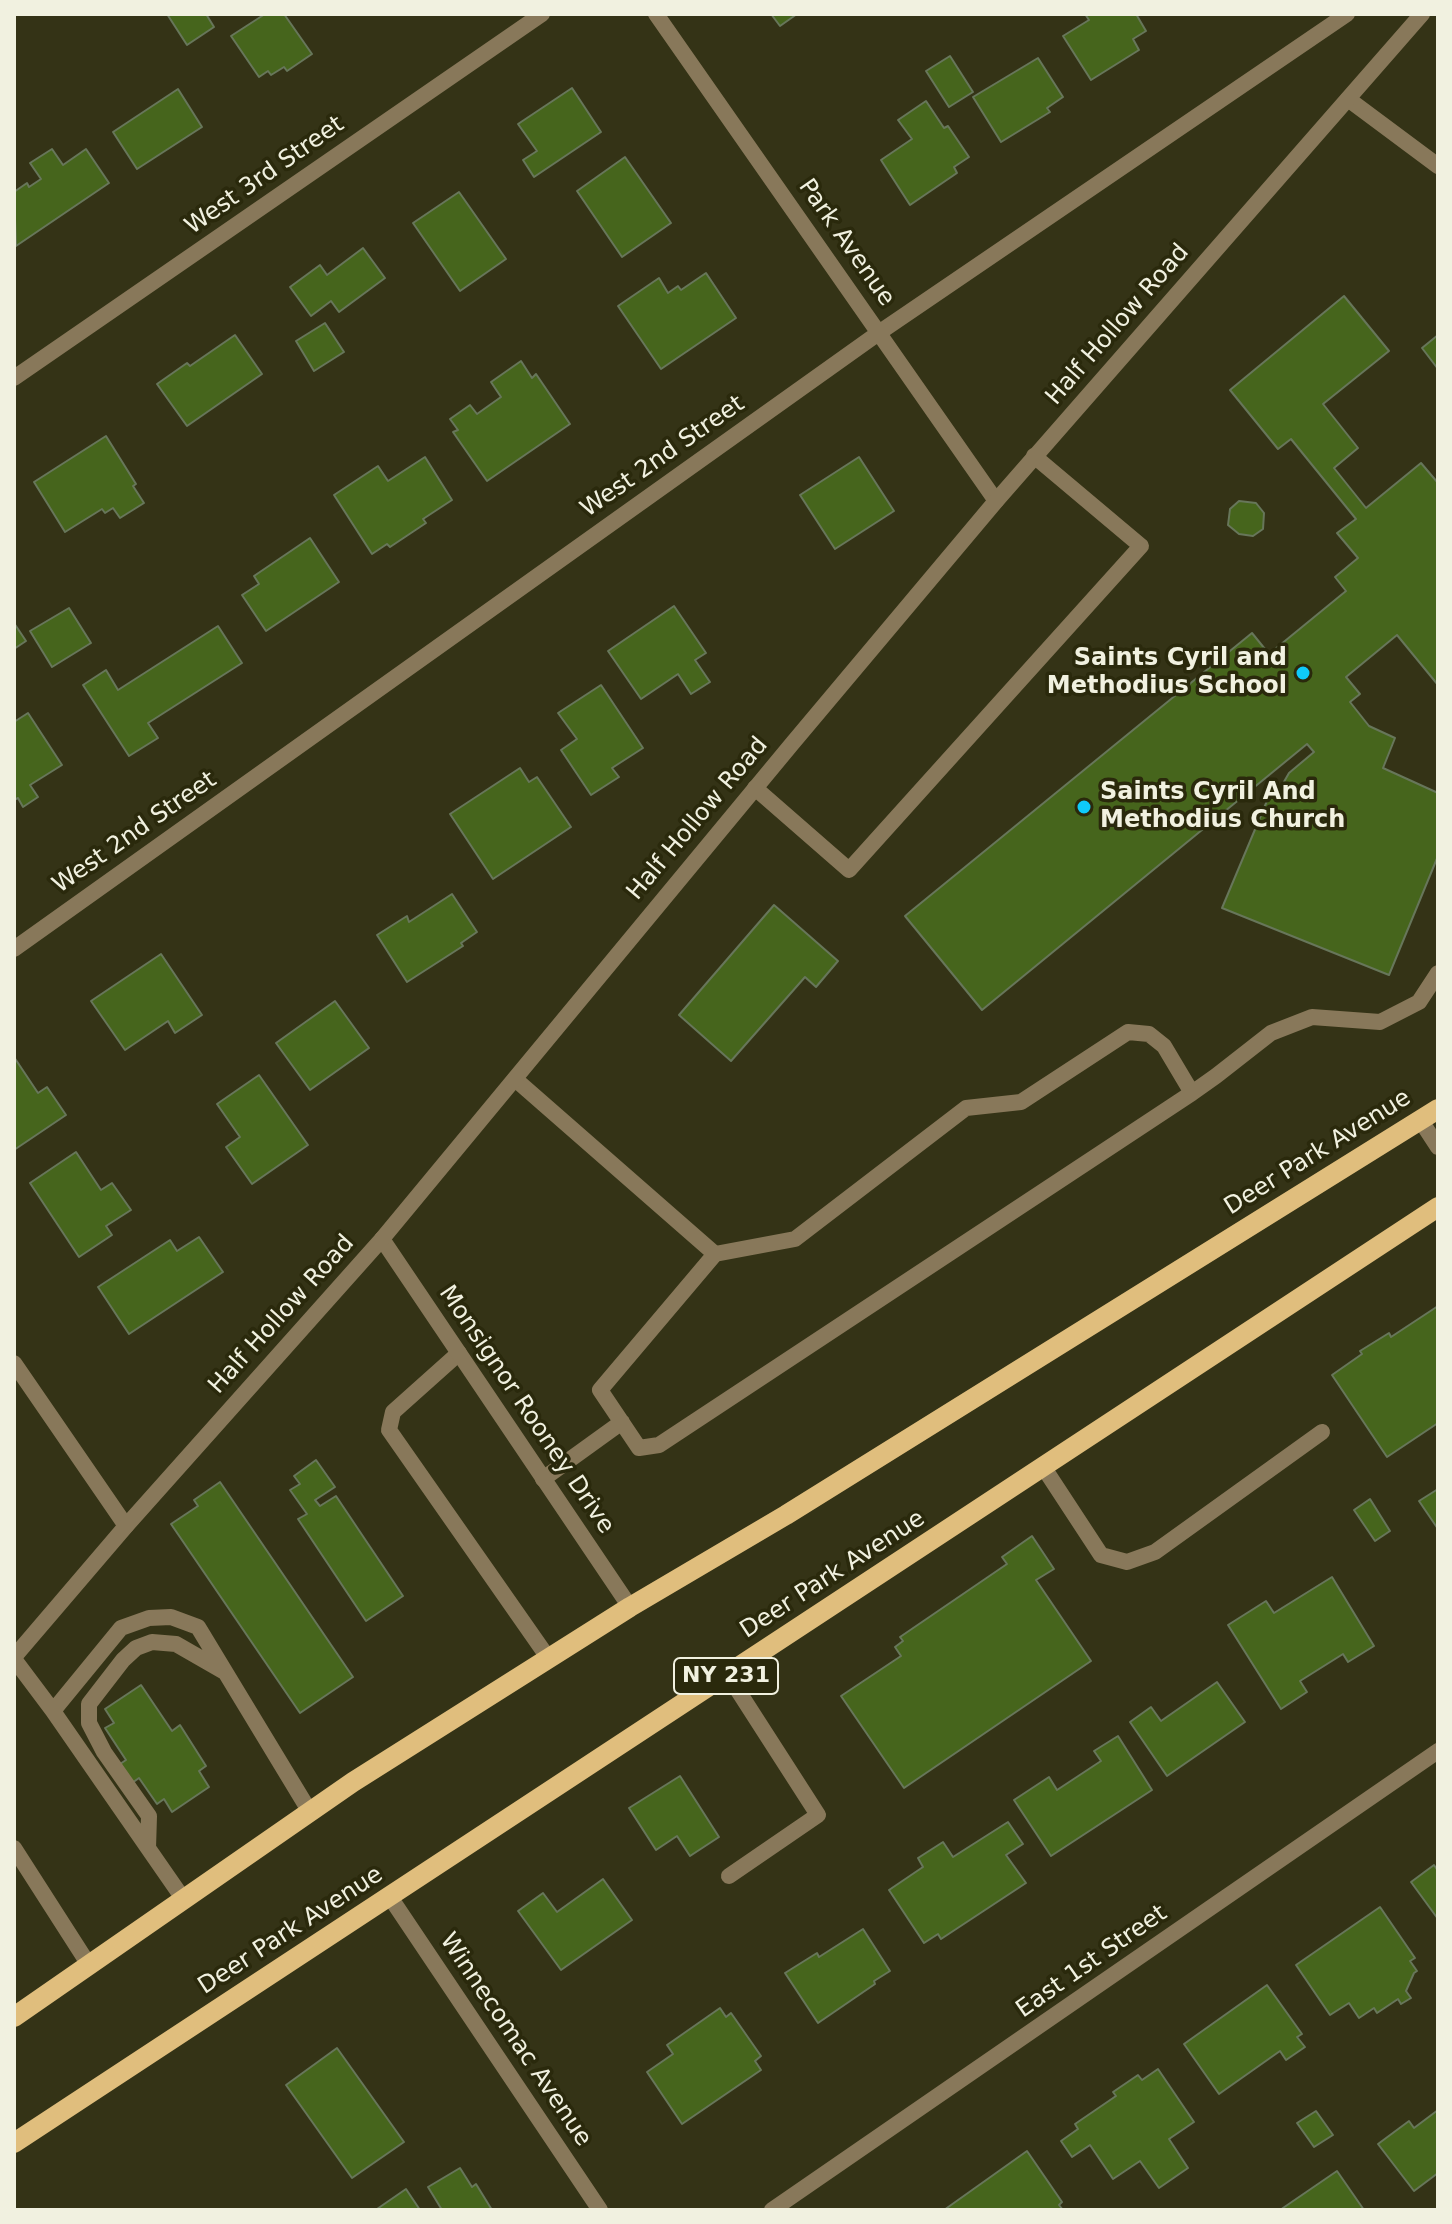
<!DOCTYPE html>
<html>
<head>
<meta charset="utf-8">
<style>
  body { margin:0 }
  #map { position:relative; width:1452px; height:2224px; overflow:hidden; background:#343316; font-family:"DejaVu Sans",sans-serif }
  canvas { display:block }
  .frame { position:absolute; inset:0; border:16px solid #f1f1e0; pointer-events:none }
</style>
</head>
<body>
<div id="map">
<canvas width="1452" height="2224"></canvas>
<div class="frame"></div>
</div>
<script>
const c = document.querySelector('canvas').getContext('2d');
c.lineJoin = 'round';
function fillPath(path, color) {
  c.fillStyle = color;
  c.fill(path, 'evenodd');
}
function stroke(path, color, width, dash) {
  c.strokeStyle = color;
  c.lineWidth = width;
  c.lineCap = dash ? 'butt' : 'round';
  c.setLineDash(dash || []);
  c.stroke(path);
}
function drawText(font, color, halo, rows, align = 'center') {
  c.font = font + ' "DejaVu Sans",sans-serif';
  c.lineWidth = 7;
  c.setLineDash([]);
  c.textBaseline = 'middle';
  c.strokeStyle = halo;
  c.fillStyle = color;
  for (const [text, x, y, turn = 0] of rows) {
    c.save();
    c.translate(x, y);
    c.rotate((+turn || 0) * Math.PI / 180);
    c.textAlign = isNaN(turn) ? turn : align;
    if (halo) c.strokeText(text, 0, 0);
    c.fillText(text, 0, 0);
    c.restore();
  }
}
const building = new Path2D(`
  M167,14H206L214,27L187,45Z
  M265,14H284L312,54L287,71L284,67L271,75L268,71L259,77L231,36Z
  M771,14H797L780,26Z
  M1085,14H1136L1146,31L1133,39L1139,50L1091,80L1063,36L1089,20Z
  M950,56L973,92L949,107L926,71Z
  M1038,58L1063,97L1047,108L1050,112L1001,142L973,97Z
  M572,88L601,132L534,177L523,160L537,151L518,124Z
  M178,89L202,127L137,169L113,132Z
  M926,101L944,128L948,126L969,157L954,167L957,173L910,205L881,160L912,139L898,120Z
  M52,149L63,165L86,149L109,183L16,246L14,192L27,183L29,187L41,179L30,163Z
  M625,157L671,223L622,257L577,191Z
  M459,192L506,259L460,291L413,223Z
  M363,248L385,278L339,312L331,301L311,316L290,287L320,265L327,275Z
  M706,273L736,318L661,369L618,306L659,278L668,293L678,286L681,290Z
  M1344,296L1389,351L1323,404L1358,448L1334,468L1366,508L1421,463L1438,483V685L1397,635L1346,677L1360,694L1350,702L1369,726L1395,738L1383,768L1438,793V856L1389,975L1222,908L1272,789L1277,794L1289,773L1314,752L1307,744L982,1010L905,916L1252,633L1269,654L1346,591L1335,577L1358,558L1337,533L1356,519L1291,439L1278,449L1230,390Z
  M325,323L344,352L314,371L296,341Z
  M235,335L262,374L187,426L157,384L187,363L190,366Z
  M1438,335V369L1422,348Z
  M521,361L532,378L536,374L570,424L487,481L453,432L458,430L450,419L470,405L477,414L501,397L491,382Z
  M106,436L136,484L133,486L144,503L120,518L113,508L105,513L102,509L65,532L34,482Z
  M425,457L452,500L423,519L426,523L390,547L387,544L372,554L334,495L378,466L388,481Z
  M859,457L894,511L835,549L800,495Z
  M1239,501L1256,503L1264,513L1263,529L1253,536L1239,534L1228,525L1230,509Z
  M310,538L339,582L266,631L242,595L259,584L254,576Z
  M674,606L706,653L695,660L710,682L691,694L678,674L641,699L608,651Z
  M69,608L91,643L52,667L30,631Z
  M14,623L26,641L14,649Z
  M218,626L242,663L148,723L158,738L129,756L83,685L106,670L118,690Z
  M601,685L643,748L612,768L619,777L591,795L561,750L577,739L558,713Z
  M28,713L62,765L30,785L38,797L23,807L18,798L14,800V722Z
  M520,768L529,782L537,777L571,827L493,879L450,814Z
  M452,894L477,932L461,943L463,946L407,982L377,935L407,916L409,922Z
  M774,905L838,961L816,987L805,977L731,1061L679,1015Z
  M161,954L202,1015L175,1033L168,1021L125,1050L91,1001Z
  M335,1001L369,1048L310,1090L276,1043Z
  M14,1057L38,1093L47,1087L66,1115L14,1150Z
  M259,1075L308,1145L252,1184L226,1147L240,1137L217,1104Z
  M76,1152L101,1190L112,1183L131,1210L106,1226L112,1235L79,1257L30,1183Z
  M199,1237L223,1272L129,1334L98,1287L170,1240L177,1251Z
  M1438,1306V1423L1387,1457L1332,1375L1362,1354L1360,1351L1389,1333L1391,1337Z
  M316,1460L335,1487L315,1500L320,1506L336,1496L403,1596L366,1621L298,1519L307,1514L290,1490L300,1484L294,1476Z
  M220,1482L353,1677L300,1713L171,1524L198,1506L194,1500Z
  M1438,1489V1529L1419,1501Z
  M1370,1499L1390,1531L1375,1541L1354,1510Z
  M1032,1536L1054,1569L1036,1580L1091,1661L904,1788L841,1696L901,1656L895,1647L903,1641L900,1637L1007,1564L1002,1557Z
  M1332,1577L1374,1646L1348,1662L1343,1654L1300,1681L1307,1692L1281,1709L1228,1625L1266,1601L1274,1613Z
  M1217,1682L1245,1722L1167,1776L1130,1722L1151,1707L1161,1721Z
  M141,1685L172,1731L180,1725L206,1766L199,1771L209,1787L172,1812L164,1799L157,1804L139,1778L132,1783L120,1764L126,1760L105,1728L114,1723L105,1709Z
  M1118,1736L1152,1790L1051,1856L1014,1800L1049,1777L1057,1790L1101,1761L1094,1751Z
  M680,1776L719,1837L690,1856L677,1836L656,1850L629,1808Z
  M1008,1822L1023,1844L1006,1855L1026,1883L941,1939L938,1934L924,1943L889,1890L923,1867L918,1858L943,1842L953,1857Z
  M1434,1865L1438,1871V1919L1411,1882Z
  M603,1879L632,1920L561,1970L518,1911L543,1893L557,1912Z
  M1380,1907L1415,1958L1410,1961L1417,1971L1414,1973L1406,1991L1411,1998L1401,2004L1398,1999L1377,2013L1374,2008L1359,2018L1349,2003L1330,2015L1296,1965Z
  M863,1929L890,1971L874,1981L875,1984L818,2023L785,1973L817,1953L819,1957Z
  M1267,1985L1302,2034L1297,2037L1305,2047L1286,2060L1280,2051L1219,2094L1184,2044Z
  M720,2008L726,2017L731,2013L761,2056L755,2061L761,2070L682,2124L647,2072L673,2054L667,2045Z
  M337,2048L404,2142L352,2178L286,2085Z
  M1158,2069L1194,2122L1169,2139L1188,2168L1159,2188L1140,2161L1113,2179L1090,2145L1072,2157L1061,2141L1078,2129L1075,2124L1116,2096L1113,2092L1138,2075L1142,2080Z
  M1438,2110V2173L1414,2191L1378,2144L1409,2121L1414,2128Z
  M1316,2111L1333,2135L1314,2147L1297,2123Z
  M1027,2151L1062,2202L1059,2205L1063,2210H944Z
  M460,2168L472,2187L476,2184L492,2210H442L428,2187Z
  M1337,2171L1364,2210H1280Z
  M406,2189L420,2210H377V2209Z`);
const service = new Path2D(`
  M1348,99L1438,166
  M755,788L849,870L1141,546L1034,456
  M515,1079L715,1254
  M1192,1093L1164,1046L1149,1034L1128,1032L1021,1102L966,1108L795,1239L715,1254L600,1390L639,1448L659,1445L1192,1093L1216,1076L1271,1033L1312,1017L1380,1022L1419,1002L1438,973
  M459,1353L393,1412L389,1430L549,1659
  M1044,1468L1101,1555L1127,1562L1155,1552L1322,1432
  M543,1479L622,1422
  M14,1659L53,1711
  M728,1675L818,1815L729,1876
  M14,1848L89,1965
  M148,1848L149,1816L104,1752L89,1723V1704L123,1660L136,1648L152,1642L176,1644L223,1671
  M184,1900L53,1711L121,1628L149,1618L171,1617L198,1627L310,1812`);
const minor = new Path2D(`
  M656,14L996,501
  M14,378L542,14
  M14,949L880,332L1347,14
  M1421,1121L1438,1147
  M382,1239L630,1607
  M14,1363L126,1526
  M390,1897L600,2210
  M772,2210L1438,1751`);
const tertiary = new Path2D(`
  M14,1657L126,1526L382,1239L791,745L996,501L1422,14`);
const primary = new Path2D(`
  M14,2017L353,1782L630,1607L786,1515L1438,1109
  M14,2143L1438,1207`);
const markers = [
  [1303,673,8,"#0fcafa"],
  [1084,807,8,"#0fcafa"]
];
const shields = [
  [726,1676,104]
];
const shieldNames = [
  ["NY 231",726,1676]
];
const streetNames = [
  ["West 3rd Street",265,176,-35],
  ["Park Avenue",846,243,55],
  ["Half Hollow Road",1118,325,-49],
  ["West 2nd Street",663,457,-35],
  ["Half Hollow Road",698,819,-50],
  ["West 2nd Street",135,833,-35],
  ["Deer Park Avenue",1318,1153,-32],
  ["Half Hollow Road",282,1315,-48],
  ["Monsignor Rooney Drive",526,1410,56],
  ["Deer Park Avenue",833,1575,-33],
  ["Deer Park Avenue",291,1931,-33],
  ["East 1st Street",1092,1962,-35],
  ["Winnecomac Avenue",515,2040,56]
];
const poiNames = [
  ["Saints Cyril and",1287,659],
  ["Methodius School",1287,687],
  ["Saints Cyril And",1100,793,"left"],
  ["Methodius Church",1100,821,"left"]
];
fillPath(building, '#46651c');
stroke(building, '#67765a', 2);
stroke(service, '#88785a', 16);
stroke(minor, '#88785a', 16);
stroke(tertiary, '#88785a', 16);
stroke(primary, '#e0be7d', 20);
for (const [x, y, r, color] of markers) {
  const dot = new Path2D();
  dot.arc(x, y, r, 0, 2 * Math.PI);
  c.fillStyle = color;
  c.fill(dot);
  stroke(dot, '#2a290c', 3);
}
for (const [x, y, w] of shields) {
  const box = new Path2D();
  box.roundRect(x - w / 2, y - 18, w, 36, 6);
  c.fillStyle = '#2a290c';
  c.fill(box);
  stroke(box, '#f1f1e0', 2);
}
drawText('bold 22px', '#f1f1e0', null, shieldNames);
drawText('24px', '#f1f1e0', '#2a290c', streetNames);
drawText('bold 24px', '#f1f1e0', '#2a290c', poiNames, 'right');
</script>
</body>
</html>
